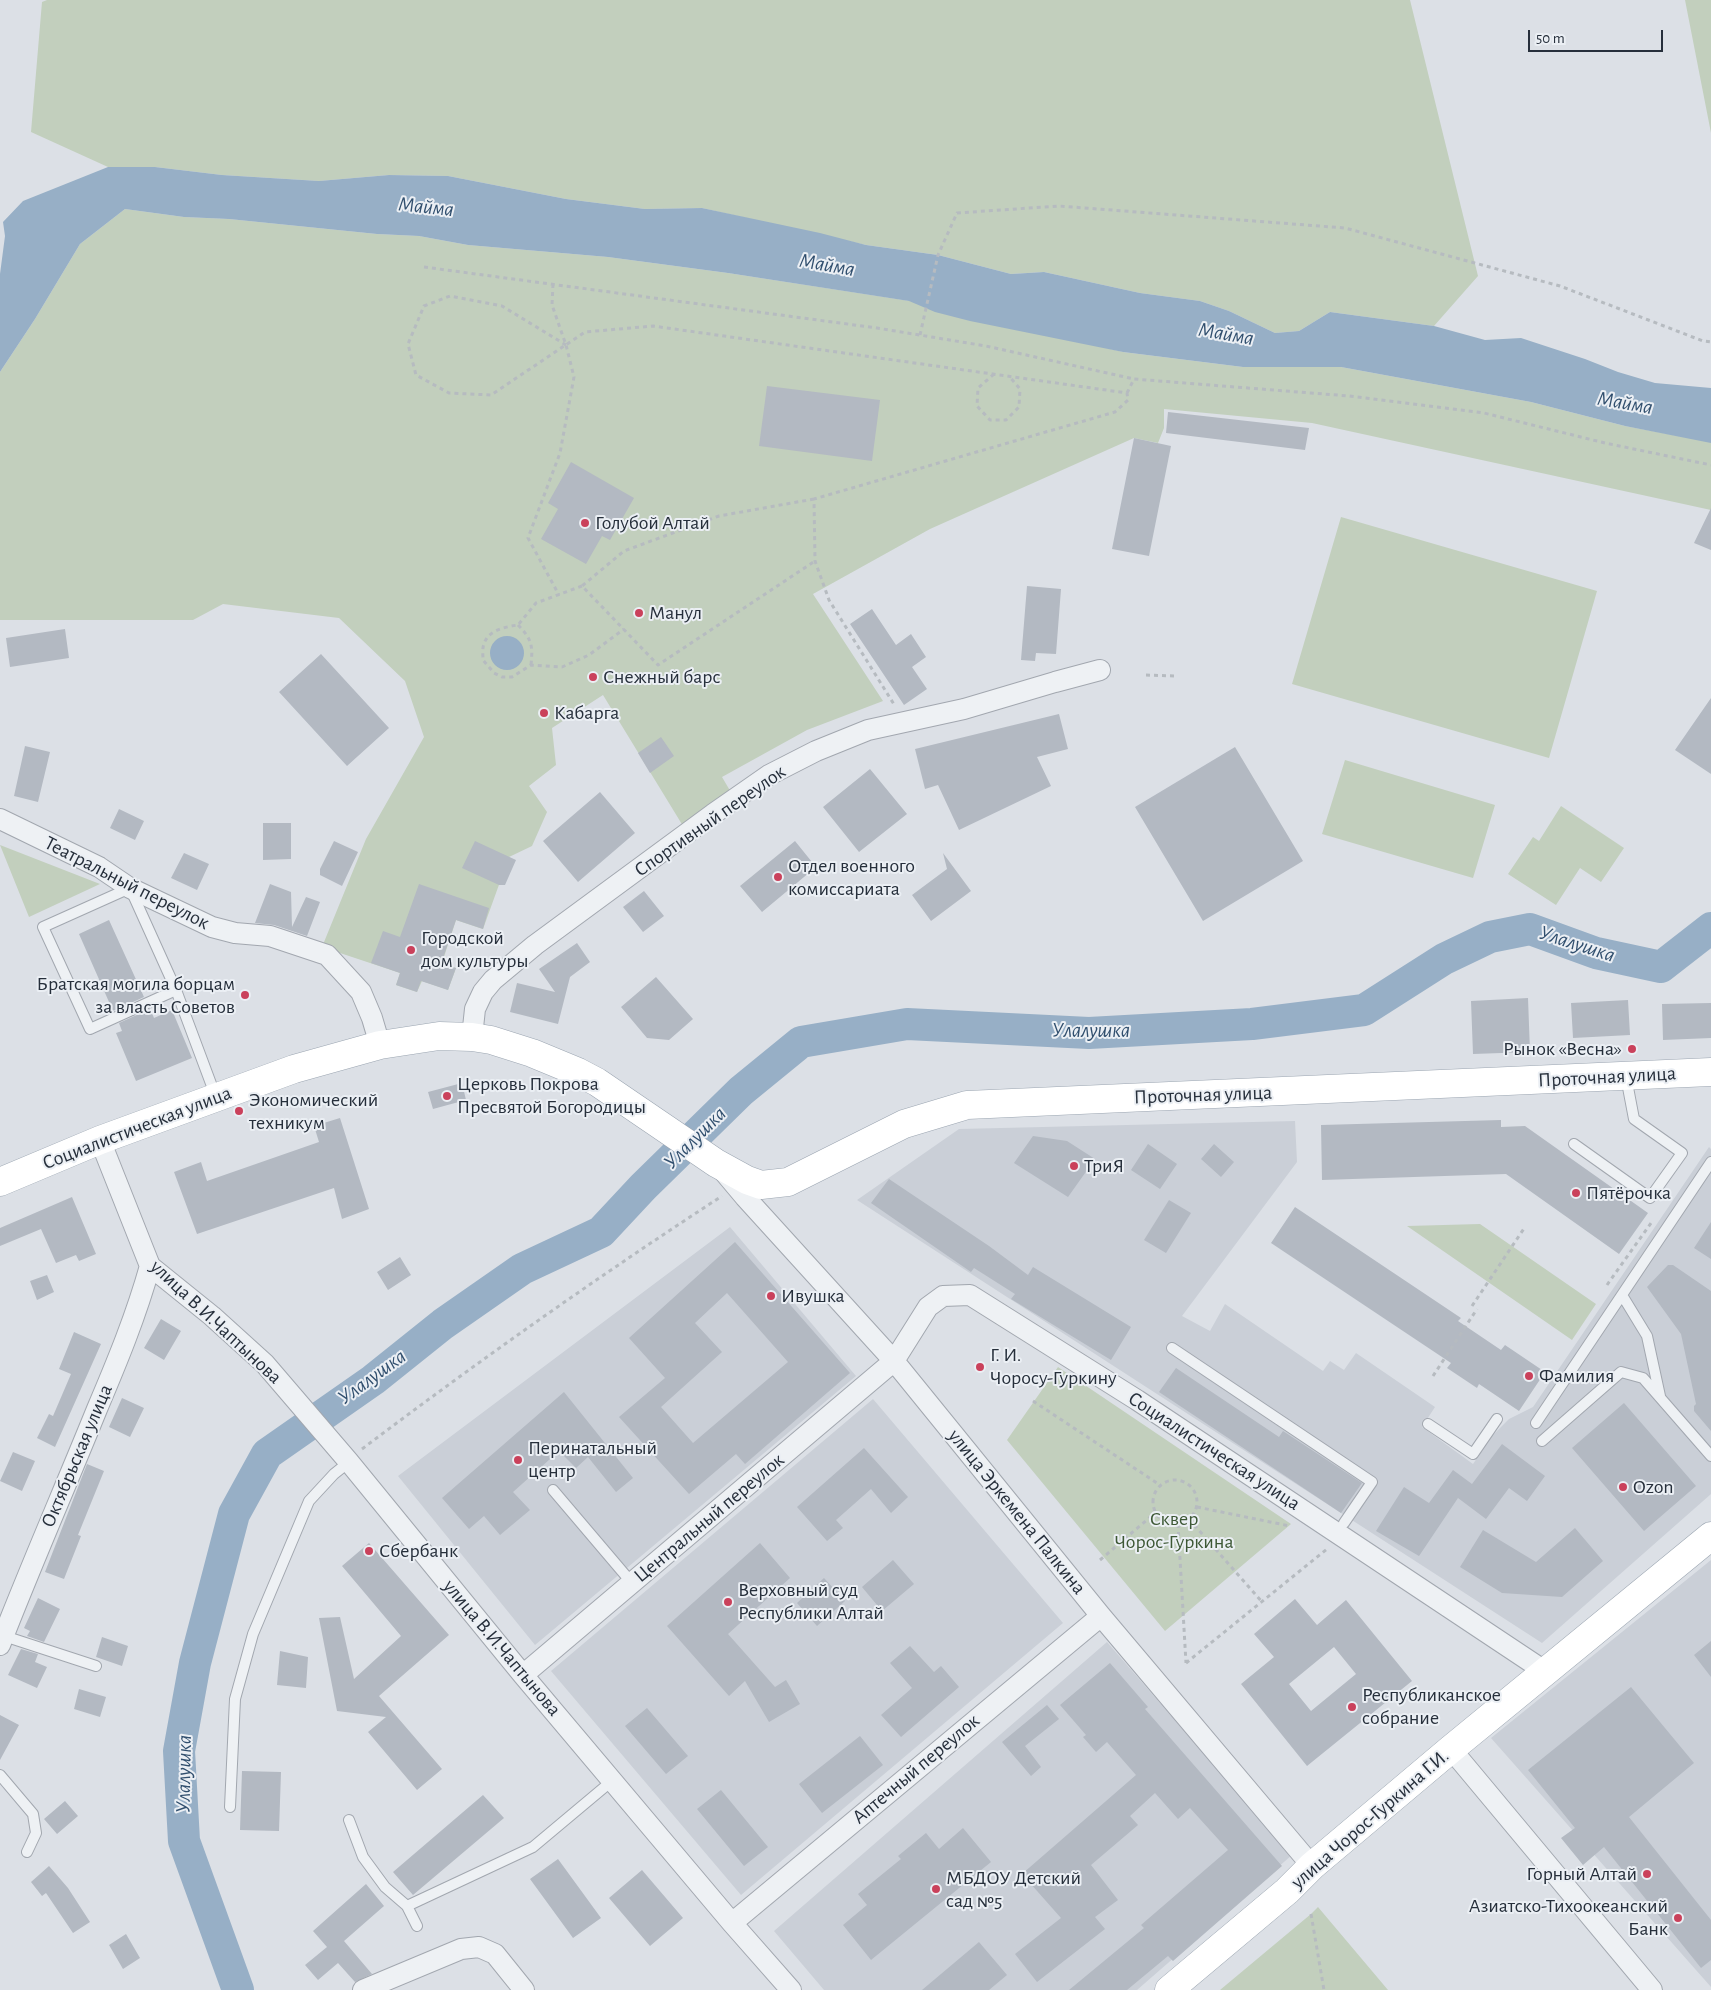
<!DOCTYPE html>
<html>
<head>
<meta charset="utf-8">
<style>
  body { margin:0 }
  #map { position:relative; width:1711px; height:1990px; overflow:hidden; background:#dce0e6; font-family:"Alegreya Sans",sans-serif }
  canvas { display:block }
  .scale { position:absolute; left:1528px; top:30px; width:135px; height:22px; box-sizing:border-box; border:2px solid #262f3b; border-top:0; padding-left:6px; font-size:15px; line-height:18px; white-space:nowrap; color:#262f3b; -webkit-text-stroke:4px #ebeff4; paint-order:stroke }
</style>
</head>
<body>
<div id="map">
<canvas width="1711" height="1990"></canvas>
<div class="scale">50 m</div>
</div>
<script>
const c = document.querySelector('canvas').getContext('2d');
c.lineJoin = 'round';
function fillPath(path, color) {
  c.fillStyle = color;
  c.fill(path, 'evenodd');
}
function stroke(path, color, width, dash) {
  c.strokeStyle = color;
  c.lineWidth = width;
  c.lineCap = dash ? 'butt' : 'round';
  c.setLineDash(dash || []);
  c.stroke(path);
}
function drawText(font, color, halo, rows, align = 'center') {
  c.font = font + ' "Alegreya Sans",sans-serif';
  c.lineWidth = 4;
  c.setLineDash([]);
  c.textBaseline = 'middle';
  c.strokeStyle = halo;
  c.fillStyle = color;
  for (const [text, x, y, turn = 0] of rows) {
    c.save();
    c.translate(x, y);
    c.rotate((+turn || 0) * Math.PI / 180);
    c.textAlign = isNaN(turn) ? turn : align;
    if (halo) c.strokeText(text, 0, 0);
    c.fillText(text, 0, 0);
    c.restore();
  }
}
const built = new Path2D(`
  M1295,1121L1297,1162L1182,1316L1210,1331L1225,1304L1323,1371L1330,1361L1344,1370L1356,1353L1435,1407L1422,1427L1473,1464L1492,1436L1509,1419L1533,1407L1709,1147L1711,1149V1494L1542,1643L857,1200L959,1129Z
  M730,1227L856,1376L535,1645L398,1476Z
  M873,1399L1063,1623L741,1895L551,1671Z
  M1711,1560V1987L1491,1738Z
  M1107,1642L1292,1855L1137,1990H824L774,1931Z`);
const green = new Path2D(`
  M47,0H1410L1478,276L1434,326L1330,312L1299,331L1275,333L1229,311L1200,301L1140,293L1044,272L1011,274L938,255L866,245L702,208L645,209L566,199L448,176L389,175L319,181L222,175L155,167H108L31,132L42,2Z
  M1685,0H1711V133Z
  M125,209L184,217L229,219L377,234L419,236L468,245L608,257L728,273L910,301L1123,352L1243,367H1341L1531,402L1625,426L1711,442V510L1312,423L1164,409V428L1158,443L1134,438L930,529L813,594L883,701L807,730L722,777L732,794L683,826L603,695L552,728L556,765L529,786L547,812L532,846L509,857L483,929L456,920L442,963L456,968L448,990L422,981L417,992L396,985L400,973L322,947L366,839L424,737L405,681L339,618L223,604L193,620H0V372L35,319L80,244Z
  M1341,517L1597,591L1549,758L1292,684Z
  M1345,760L1495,805L1473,878L1322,834Z
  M1561,806L1624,848L1601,882L1580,868L1556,905L1508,874L1533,837L1539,841Z
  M0,845L100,884L29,917Z
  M1480,1224L1596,1304L1572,1340L1407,1226Z
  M1058,1367L1291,1524L1165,1631L1007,1440Z
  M1318,1907L1388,1990H1220L1311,1914Z`);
const water = new Path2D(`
  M108,167H155L222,175L319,181L389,175L448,176L566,199L645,209L702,208L820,233L866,245L938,255L1011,274L1044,272L1140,293L1200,301L1229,311L1275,333L1299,331L1330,312L1434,326L1485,340L1521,338L1585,359L1618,372L1655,383L1711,388V443L1625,426L1531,402L1341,367H1243L1123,352L970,321L935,312L909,301L728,273L608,257L468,245L419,236L377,234L229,219L184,217L125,209L80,244L35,319L0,372V274L5,236L3,222L23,201Z
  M490 653a17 17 0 1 1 34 0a17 17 0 1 1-34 0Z`);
const river = new Path2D(`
  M238,1990L184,1841L179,1751L195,1663L234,1514L267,1454L373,1380L443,1324L522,1269L601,1232L643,1187L741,1091L801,1042L907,1024L1089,1033L1252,1024L1364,1010L1444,959L1490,937L1530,929L1596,953L1661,967L1711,928`);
const building = new Path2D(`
  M767,386L880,400L872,461L759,446Z
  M1168,412L1309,428L1305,450L1166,433Z
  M1134,438L1171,446L1149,556L1112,549Z
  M571,462L634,498L610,540L602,536L586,564L541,539L558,509L548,503Z
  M1711,508V550L1694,543Z
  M1027,586L1061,589L1056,654L1036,653L1035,661L1021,660Z
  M872,609L896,645L911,634L926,657L912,667L927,689L904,705L850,624Z
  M65,629L69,658L10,667L6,638Z
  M321,654L389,728L347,766L279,692Z
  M1711,698V774L1675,750Z
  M1059,714L1068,749L1037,757L1051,786L959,830L938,785L925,789L915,749Z
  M661,737L674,756L650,773L638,753Z
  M25,746L50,752L38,802L14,796Z
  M1235,747L1303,861L1203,921L1135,807Z
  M870,769L907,814L859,852L823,807Z
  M600,792L635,833L578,882L543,841Z
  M119,809L144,821L135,840L110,828Z
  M263,823H291V859L263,860Z
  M334,841L358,852L342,886L320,875V869Z
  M475,841L516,860L505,885H499L462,868Z
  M795,841L816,867L762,912L740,886Z
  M184,853L209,864L197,890L171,878Z
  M943,853L971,891L931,921L912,895L947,869Z
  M270,884L291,892L292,927L306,897L320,902L307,936L274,925L255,923Z
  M419,884L489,908L483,929L456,920L441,964L456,968L448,990L421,981L417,992L396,985L400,973L371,963L383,931L400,937Z
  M644,891L664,916L643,932L623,907Z
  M109,920L144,997L113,1011L79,934Z
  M577,943L590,962L570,977L558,1024L510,1012L517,983L555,992L539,969Z
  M656,977L693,1019L669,1040L647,1038L621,1007Z
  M1528,998L1530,1052L1473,1054L1471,1001Z
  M1628,1000L1630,1035L1573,1038L1571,1003Z
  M1711,1003V1038L1663,1040L1662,1004Z
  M150,1009L154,1018L172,1010L192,1058L136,1081L116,1033L122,1031L119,1023Z
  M462,1083L466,1100L433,1109L428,1092Z
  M340,1118L369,1209L342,1219L334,1188L197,1234L174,1172L201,1162L207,1181L319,1142L314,1126Z
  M1501,1120V1127L1525,1126L1648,1213L1619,1254L1506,1174L1322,1180L1321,1125Z
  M1033,1136L1067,1141L1095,1159L1068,1197L1014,1163Z
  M1148,1144L1177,1164L1160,1189L1131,1170Z
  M1214,1144L1234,1162L1221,1177L1201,1159Z
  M889,1179L989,1246L1028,1275L1033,1267L1131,1327L1111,1360L1011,1299L1015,1294L974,1268L971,1272L871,1203Z
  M72,1197L96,1254L79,1261L76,1255L56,1263L41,1229L0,1246V1228Z
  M1169,1200L1191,1213L1166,1253L1144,1240Z
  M1295,1207L1461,1318L1458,1321L1501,1350L1505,1345L1545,1372L1519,1411L1479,1384L1477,1388L1447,1368L1451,1363L1271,1243Z
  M1711,1222V1259L1694,1248Z
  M735,1242L850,1373L745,1464L736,1454L689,1494L619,1417L665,1378L629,1338ZM727,1293L788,1362L693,1443L661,1407L722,1352L695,1323Z
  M400,1257L411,1275L388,1290L377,1272Z
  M1668,1265H1673L1711,1291V1431L1694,1411V1406L1696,1404L1681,1334L1647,1287Z
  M47,1275L54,1292L37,1300L30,1281Z
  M161,1319L181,1331L164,1360L144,1348Z
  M74,1332L101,1344L55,1447L37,1438L49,1414L53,1416L71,1374L59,1369Z
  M1176,1368L1279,1437L1283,1431L1362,1483L1341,1513L1159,1392Z
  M564,1392L633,1478L616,1492L588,1457L576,1468L559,1451L513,1492L530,1510L500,1535L484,1516L469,1529L442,1498Z
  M122,1398L144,1408L130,1437L109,1427Z
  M1624,1403L1696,1486L1644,1531L1572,1448Z
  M1502,1444L1545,1476L1527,1501L1509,1488L1486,1519L1458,1498L1419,1556L1376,1531L1404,1487L1429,1503L1453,1470L1472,1484Z
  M864,1448L908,1497L891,1513L871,1489L836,1520L843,1528L827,1541L797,1507Z
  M13,1452L35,1461L22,1491L0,1481Z
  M87,1464L104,1471L78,1535L81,1536L64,1579L45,1572Z
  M1575,1528L1603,1561L1562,1597L1502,1593L1460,1567L1483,1530L1536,1562Z
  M369,1543L449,1635L379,1696L442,1769L417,1790L368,1732L386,1717L337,1711L319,1618L340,1617L354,1679L401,1636L342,1566Z
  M760,1543L790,1578L728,1634L775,1687L786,1680L800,1704L769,1722L745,1681L729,1696L667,1626Z
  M893,1560L914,1584L882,1611L862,1587Z
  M824,1578L845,1601L817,1626L797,1603Z
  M38,1598L60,1609L44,1642L27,1636L30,1631L24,1628Z
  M1295,1599L1317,1625L1346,1600L1412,1681L1307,1766L1241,1684L1274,1657L1254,1634ZM1334,1647L1356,1674L1311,1711L1289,1684Z
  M102,1637L128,1646L122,1666L96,1657Z
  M1711,1641V1677L1694,1655Z
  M910,1646L934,1672L941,1666L959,1687L901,1737L881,1715L912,1688L890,1663Z
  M21,1649L38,1654L35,1662L47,1667L37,1688L8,1675Z
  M280,1651L308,1657L306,1688L277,1685Z
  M1110,1663L1148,1707L1145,1709L1282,1866L1173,1961L1168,1956L1127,1990H1069L1144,1928L1141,1925L1228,1850L1190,1808L1178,1819L1155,1793L1130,1816L1138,1825L1091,1865L1118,1900L1095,1917L1105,1929L1037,1982L1015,1954L1061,1918L1022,1874L1136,1775L1107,1742L1096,1752L1083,1737L1086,1735L1060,1705Z
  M1631,1687L1694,1763L1629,1817L1711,1920V1960L1701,1968L1604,1847L1583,1865L1561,1838L1575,1828L1528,1770Z
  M79,1689L106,1697L100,1717L74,1709Z
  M1047,1705L1059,1719L1025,1746L1041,1767L1031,1776L1002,1742Z
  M647,1708L688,1756L666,1774L625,1726Z
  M0,1715L19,1725L0,1760Z
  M860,1736L883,1765L822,1813L799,1784Z
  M242,1771L281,1772L279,1831L240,1830Z
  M721,1790L768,1847L744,1866L697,1809Z
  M483,1795L504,1818L413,1895L393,1872Z
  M65,1801L78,1816L57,1834L44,1819Z
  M963,1828L991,1862L871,1960L843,1925L867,1905L858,1894L901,1859L898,1856L926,1833L939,1849Z
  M558,1859L601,1918L573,1938L530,1879Z
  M49,1866L68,1888L90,1922L73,1933L46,1893L42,1896L31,1882Z
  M642,1870L683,1918L650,1946L609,1898Z
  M366,1884L384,1906L344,1941L372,1974L355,1982L338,1963L318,1980L305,1965L327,1947L313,1931Z
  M126,1934L140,1958L123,1969L109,1945Z
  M979,1942L1007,1975L989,1990H922Z`);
const path = new Path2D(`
  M424,267L877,328L986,346L1134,379
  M553,284L552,305L566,345L574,377L560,453L528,538L559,595
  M920,335L938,255L957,213L1059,206L1345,228L1560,286L1703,341L1711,342
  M566,345L502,306L450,296L424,306L408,344L416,375L449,393L491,395L585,332L653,326L1127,393L1128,400L1115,412L814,499L815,561L829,600L895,706
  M994,374L978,388L977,406L990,420H1006L1019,407L1020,389L1009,376
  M1127,393L1134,379L1349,396L1484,413L1605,443L1711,465
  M814,499L719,516L624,551L582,586L658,665L815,561
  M582,586L536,603L518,625C505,627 488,630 484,644C482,648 483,656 483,660L494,673L502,677H512L531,665L562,667L589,655L624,629
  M518,625C532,639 533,646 531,665
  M1146,675L1174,676
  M1607,1285L1651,1223
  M1472,1306L1525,1227
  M1433,1376L1477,1309
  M1033,1401L1160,1485
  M362,1449C480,1360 599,1276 722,1196
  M1153 1502a22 22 0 1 1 44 0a22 22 0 1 1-44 0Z
  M1197,1507L1290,1526
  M1189,1519L1262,1602
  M1178,1524L1186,1663
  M1100,1560L1155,1513
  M1186,1663L1327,1549
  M1311,1914L1324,1990`);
const service = new Path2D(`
  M176,990L90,1029L43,927L130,888L176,990L216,1097
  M1574,1144L1650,1198L1682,1153L1634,1119L1626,1077
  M1622,1295L1647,1336L1660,1396
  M1172,1348L1372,1482L1344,1523
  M1536,1423L1711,1162
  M1428,1424L1473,1454L1497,1419
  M1542,1441L1621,1372L1643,1378L1711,1456
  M553,1490L632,1583
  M4,1636L96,1666
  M0,1775L33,1814L36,1833L27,1852
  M230,1807L235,1699L253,1634L309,1501L334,1474L349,1462
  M349,1820L363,1857L385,1887L407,1906L533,1847L613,1780
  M407,1906L417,1926`);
const minor = new Path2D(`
  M0,819L99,867L130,888L212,927L235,933L270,936L327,955L361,992L372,1018L380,1045
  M472,1037L475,1009L483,992L493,980L535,945L713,814L769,775L816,751L868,730L964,709L1055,682L1100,670
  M100,1140L150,1266L212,1316L265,1364L349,1462L523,1675L732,1923L791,1990
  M724,1172L745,1197L894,1361L1101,1616L1312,1866
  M0,1645C31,1565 65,1488 97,1409C117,1362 136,1316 150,1266
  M523,1675L894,1361L928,1307L943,1296L970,1295L1137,1400L1546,1672
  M1451,1749L1652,1990
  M732,1923L1101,1616
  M363,1990L461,1949L479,1947L495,1954L524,1990`);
const primary = new Path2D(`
  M0,1182L100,1140L294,1069L380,1045L439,1036L472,1037L491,1040L532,1053L578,1072L597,1082L716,1163L747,1180L761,1185L788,1182L904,1124L967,1105L1711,1072
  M1169,1990L1287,1891L1312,1866L1451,1749L1711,1536`);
const markers = [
  [585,523,5,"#ca415b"],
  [639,613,5,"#ca415b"],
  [593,677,5,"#ca415b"],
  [544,713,5,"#ca415b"],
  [778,877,5,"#ca415b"],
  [411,950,5,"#ca415b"],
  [245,995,5,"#ca415b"],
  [1632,1049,5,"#ca415b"],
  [447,1096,5,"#ca415b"],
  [239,1111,5,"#ca415b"],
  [1074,1166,5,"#ca415b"],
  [1576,1193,5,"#ca415b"],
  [771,1296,5,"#ca415b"],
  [980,1367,5,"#ca415b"],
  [1529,1376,5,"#ca415b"],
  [518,1460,5,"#ca415b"],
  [1623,1487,5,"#ca415b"],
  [369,1551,5,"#ca415b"],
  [728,1602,5,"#ca415b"],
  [1352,1707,5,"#ca415b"],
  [1647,1874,5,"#ca415b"],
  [936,1889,5,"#ca415b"],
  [1678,1918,5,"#ca415b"]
];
const poiNames = [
  ["Голубой Алтай",595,523],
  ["Манул",649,613],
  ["Снежный барс",603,677],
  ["Кабарга",554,713],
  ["Отдел военного",788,866],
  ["комиссариата",788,889],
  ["Городской",421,938],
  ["дом культуры",421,961],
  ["Братская могила борцам",235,984,"right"],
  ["за власть Советов",235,1007,"right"],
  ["Рынок «Весна»",1622,1049,"right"],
  ["Церковь Покрова",457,1084],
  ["Пресвятой Богородицы",457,1107],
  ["Экономический",249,1100],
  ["техникум",249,1123],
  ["ТриЯ",1084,1166],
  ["Пятёрочка",1586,1193],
  ["Ивушка",781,1296],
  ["Г. И.",990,1355],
  ["Чоросу-Гуркину",990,1378],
  ["Фамилия",1539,1376],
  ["Перинатальный",528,1448],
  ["центр",528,1471],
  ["Ozon",1633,1487],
  ["Сбербанк",379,1551],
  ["Верховный суд",738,1590],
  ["Республики Алтай",738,1613],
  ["Республиканское",1362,1695],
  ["собрание",1362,1718],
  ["Горный Алтай",1637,1874,"right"],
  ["МБДОУ Детский",946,1878],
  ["сад №5",946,1901],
  ["Азиатско-Тихоокеанский",1668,1906,"right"],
  ["Банк",1668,1929,"right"]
];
const streetNames = [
  ["Спортивный переулок",710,821,-35],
  ["Театральный переулок",127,883,27],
  ["Проточная улица",1607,1077,-3],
  ["Проточная улица",1203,1095,-2],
  ["Социалистическая улица",137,1128,-21],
  ["улица В.И.Чаптынова",216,1322,43],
  ["Социалистическая улица",1214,1451,33],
  ["Октябрьская улица",77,1456,-67],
  ["улица Эркемена Палкина",1017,1512,51],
  ["Центральный переулок",709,1518,-40],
  ["улица В.И.Чаптынова",502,1648,50],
  ["Аптечный переулок",916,1769,-40],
  ["улица Чорос-Гуркина Г.И.",1370,1819,-41]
];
const parkNames = [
  ["Сквер",1174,1519],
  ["Чорос-Гуркина",1174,1542]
];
const waterNames = [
  ["Майма",426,207,6],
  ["Майма",827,265,10],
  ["Майма",1226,334,10],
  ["Майма",1625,403,10],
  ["Улалушка",1577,944,18],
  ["Улалушка",1091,1031],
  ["Улалушка",695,1138,-45],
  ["Улалушка",372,1377,-36],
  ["Улалушка",184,1774,-89]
];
fillPath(built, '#cacfd7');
fillPath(green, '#c2cfbd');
fillPath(water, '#97afc6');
stroke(river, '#97afc6', 32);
fillPath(building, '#b3b9c2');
stroke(service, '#a2a7af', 12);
stroke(minor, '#a2a7af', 22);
stroke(primary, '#9ba5b1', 29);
stroke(path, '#b6bbc0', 3, [4, 4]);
stroke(service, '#eef1f4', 10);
stroke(minor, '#eef1f4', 20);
stroke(primary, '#fff', 28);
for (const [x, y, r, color] of markers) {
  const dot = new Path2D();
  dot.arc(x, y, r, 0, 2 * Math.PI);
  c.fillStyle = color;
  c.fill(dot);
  stroke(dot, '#ebeff4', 2);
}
drawText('20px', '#262f3b', '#ebeff4', poiNames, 'left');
drawText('20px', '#262f3b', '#ebeff4', streetNames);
drawText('20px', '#3c5734', '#ebeff4', parkNames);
drawText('italic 21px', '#314f6e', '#ebeff4', waterNames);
</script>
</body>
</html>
